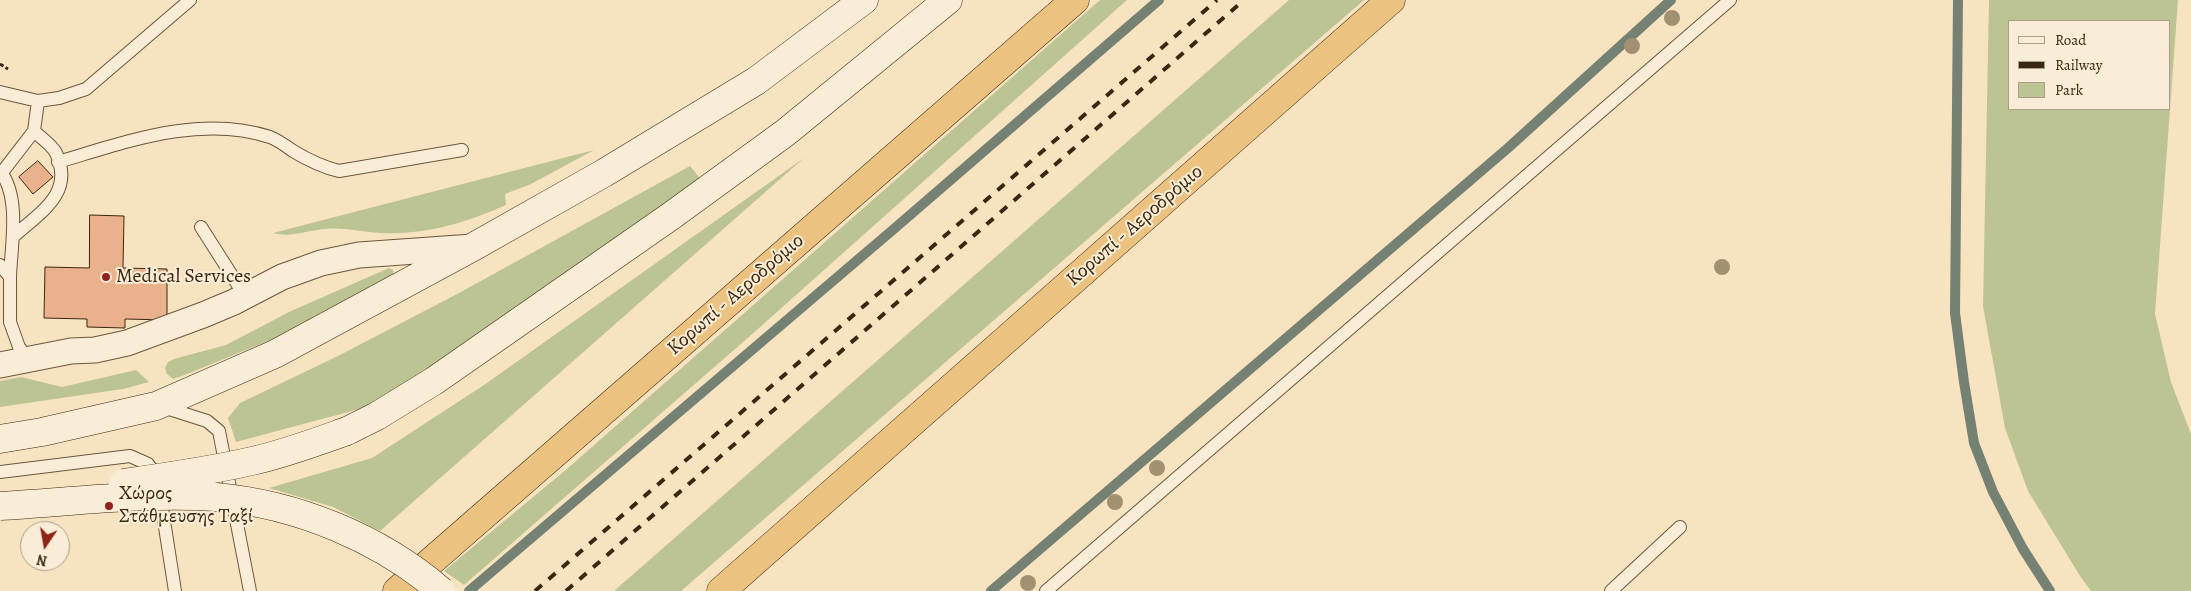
<!DOCTYPE html>
<html>
<head>
<meta charset="utf-8">
<style>
  body { margin:0 }
  #map { position:relative; width:2191px; height:591px; overflow:hidden; background:#f8e3c1; font-family:Alegreya,serif }
  canvas { display:block }
  .legend { position:absolute; left:2008px; top:20px; width:162px; height:90px; box-sizing:border-box; background:#faedd7; border:1px solid #ad9e87; margin:0; padding:6px 9px; list-style:none; font-size:15px; color:#3a270f }
  .legend li { display:flex; align-items:center; gap:10px; height:25px }
  .legend b { width:25px; border:1px solid #ad9e87 }
  .north { position:absolute; left:20px; top:521px; width:50px; height:50px; box-sizing:border-box; background:#faedd7; border:1px solid #ad9e87; border-radius:50%; rotate:192deg; font-size:14px; font-weight:700; line-height:20px; text-align:center; color:#3a270f }
  .north::after { content:''; display:block; margin:auto; width:18px; height:22px; background:#8f2418; clip-path:polygon(50% 0,100% 100%,50% 72%,0 100%) }
</style>
</head>
<body>
<div id="map">
<canvas width="2191" height="591"></canvas>
<ul class="legend">
<li><b style="height:6px;background:#faedd7"></b>Road</li>
<li><b style="height:6px;background:#3a270f"></b>Railway</li>
<li><b style="height:14px;background:#bdc493"></b>Park</li>
</ul>
<div class="north">N</div>
</div>
<script>
const c = document.querySelector('canvas').getContext('2d');
c.lineJoin = 'round';
function fillPath(path, color) {
  c.fillStyle = color;
  c.fill(path, 'evenodd');
}
function stroke(path, color, width, dash) {
  c.strokeStyle = color;
  c.lineWidth = width;
  c.lineCap = dash ? 'butt' : 'round';
  c.setLineDash(dash || []);
  c.stroke(path);
}
function drawText(font, color, halo, rows, align = 'center') {
  c.font = font + ' Alegreya,serif';
  c.lineWidth = 4;
  c.setLineDash([]);
  c.textBaseline = 'middle';
  c.strokeStyle = halo;
  c.fillStyle = color;
  for (const [text, x, y, turn = 0] of rows) {
    c.save();
    c.translate(x, y);
    c.rotate((+turn || 0) * Math.PI / 180);
    c.textAlign = isNaN(turn) ? turn : align;
    if (halo) c.strokeText(text, 0, 0);
    c.fillText(text, 0, 0);
    c.restore();
  }
}
const green = new Path2D(`
  M1100,0H1127L750,336L464,585L444,571L568,468Z
  M1289,0H1364L681,591H614Z
  M1989,0H2178L2155,314L2171,382L2191,434V591H2091L2080,576L2028,491L2005,428L1983,306ZM2010,21H2170V109H2010Z
  M594,150L531,184L505,194L506,205C465,223 426,235 380,233C362,232 344,227 326,229C308,230 292,238 273,233Z
  M804,158L380,531L333,507L269,488L372,458L484,385Z
  M690,166L703,182L443,364L367,407L236,442L228,418L240,403L338,356L459,293Z
  M389,268L393,270L394,276L303,327L182,376L173,379L167,374L165,368L168,362L174,359L226,345L291,311Z
  M136,370L149,382L123,389L0,407V381L21,377L62,387Z`);
const stream = new Path2D(`
  M1958,0L1955,313L1964,382L1974,443L1993,492L2023,549L2050,591
  M469,591L895,228L1159,0
  M991,591L1508,148L1671,0`);
const building = new Path2D(`
  M38,161L53,177L33,194L19,177Z
  M90,215L124,216L123,268L167,269V320L125,319V328L87,327V319L44,318L45,267L89,268Z`);
const path = new Path2D(`
  M0,64L8,69`);
const lane = new Path2D(`
  M0,92L38,101L59,98L86,89L190,0
  M34,131L38,101
  M58,162C126,142 200,114 270,137C278,140 286,146 293,151C308,160 322,167 339,171L462,150
  M0,171C21,197 11,246 10,277
  M0,175L34,131C41,138 52,145 56,153C75,194 40,212 13,237
  M201,227L245,296
  M0,265L10,277V322L19,347L28,359
  M163,407L207,421L219,431L250,591
  M0,472L130,456L148,464L157,476L175,591
  M1046,591L1730,0
  M1611,591L1680,527`);
const street = new Path2D(`
  M0,365L71,351L95,350L127,343L203,315L234,302L282,277L321,263L359,255L473,247`);
const secondary = new Path2D(`
  M347,431L377,416L434,381L671,216L785,133L948,0
  M0,439L42,432L156,406L275,354L473,247L604,173L756,81L864,0`);
const highway = new Path2D(`
  M397,591L1075,0
  M721,591L1391,0`);
const rail = new Path2D(`
  M535,591L1217,0
  M566,591L1244,0`);
const secondaryBridge = new Path2D(`
  M123,483C166,477 209,471 252,461C284,454 316,442 347,431
  M0,506C71,502 146,492 216,497C296,504 380,538 441,591`);
const trees = [
  [1672,18],
  [1632,46],
  [1722,267],
  [1157,468],
  [1115,502],
  [1028,583]
];
const markers = [
  [106,277,5,"#8f2418"],
  [109,506,5,"#8f2418"]
];
const streetNames = [
  ["Κορωπί - Αεροδρόμιο",1135,226,-41],
  ["Κορωπί - Αεροδρόμιο",736,295,-41]
];
const poiNames = [
  ["Medical Services",116,277],
  ["Χώρος",119,494],
  ["Στάθμευσης Ταξί",119,517]
];
fillPath(green, '#bdc493');
stroke(stream, '#758273', 10);
fillPath(building, '#eab18d');
stroke(building, '#3a270f', 1);
stroke(lane, '#6a563c', 14);
stroke(street, '#6a563c', 27);
stroke(secondary, '#3a270f', 29);
stroke(highway, '#3a270f', 29);
stroke(path, '#3a270f', 3, [4, 2.5]);
stroke(lane, '#faedd7', 12);
stroke(street, '#faedd7', 25);
stroke(secondary, '#faedd7', 28);
stroke(highway, '#ecc280', 28);
stroke(rail, '#3a270f', 4, [9, 9]);
stroke(secondaryBridge, '#3a270f', 29, []);
stroke(secondaryBridge, '#faedd7', 28);
c.fillStyle = '#a29171';
for (const [x, y] of trees) {
  c.beginPath();
  c.arc(x, y, 8, 0, 2 * Math.PI);
  c.fill();
}
for (const [x, y, r, color] of markers) {
  const dot = new Path2D();
  dot.arc(x, y, r, 0, 2 * Math.PI);
  c.fillStyle = color;
  c.fill(dot);
  stroke(dot, '#faedd7', 2);
}
drawText('20px', '#3a270f', '#faedd7', streetNames);
drawText('20px', '#3a270f', '#faedd7', poiNames, 'left');
</script>
</body>
</html>
